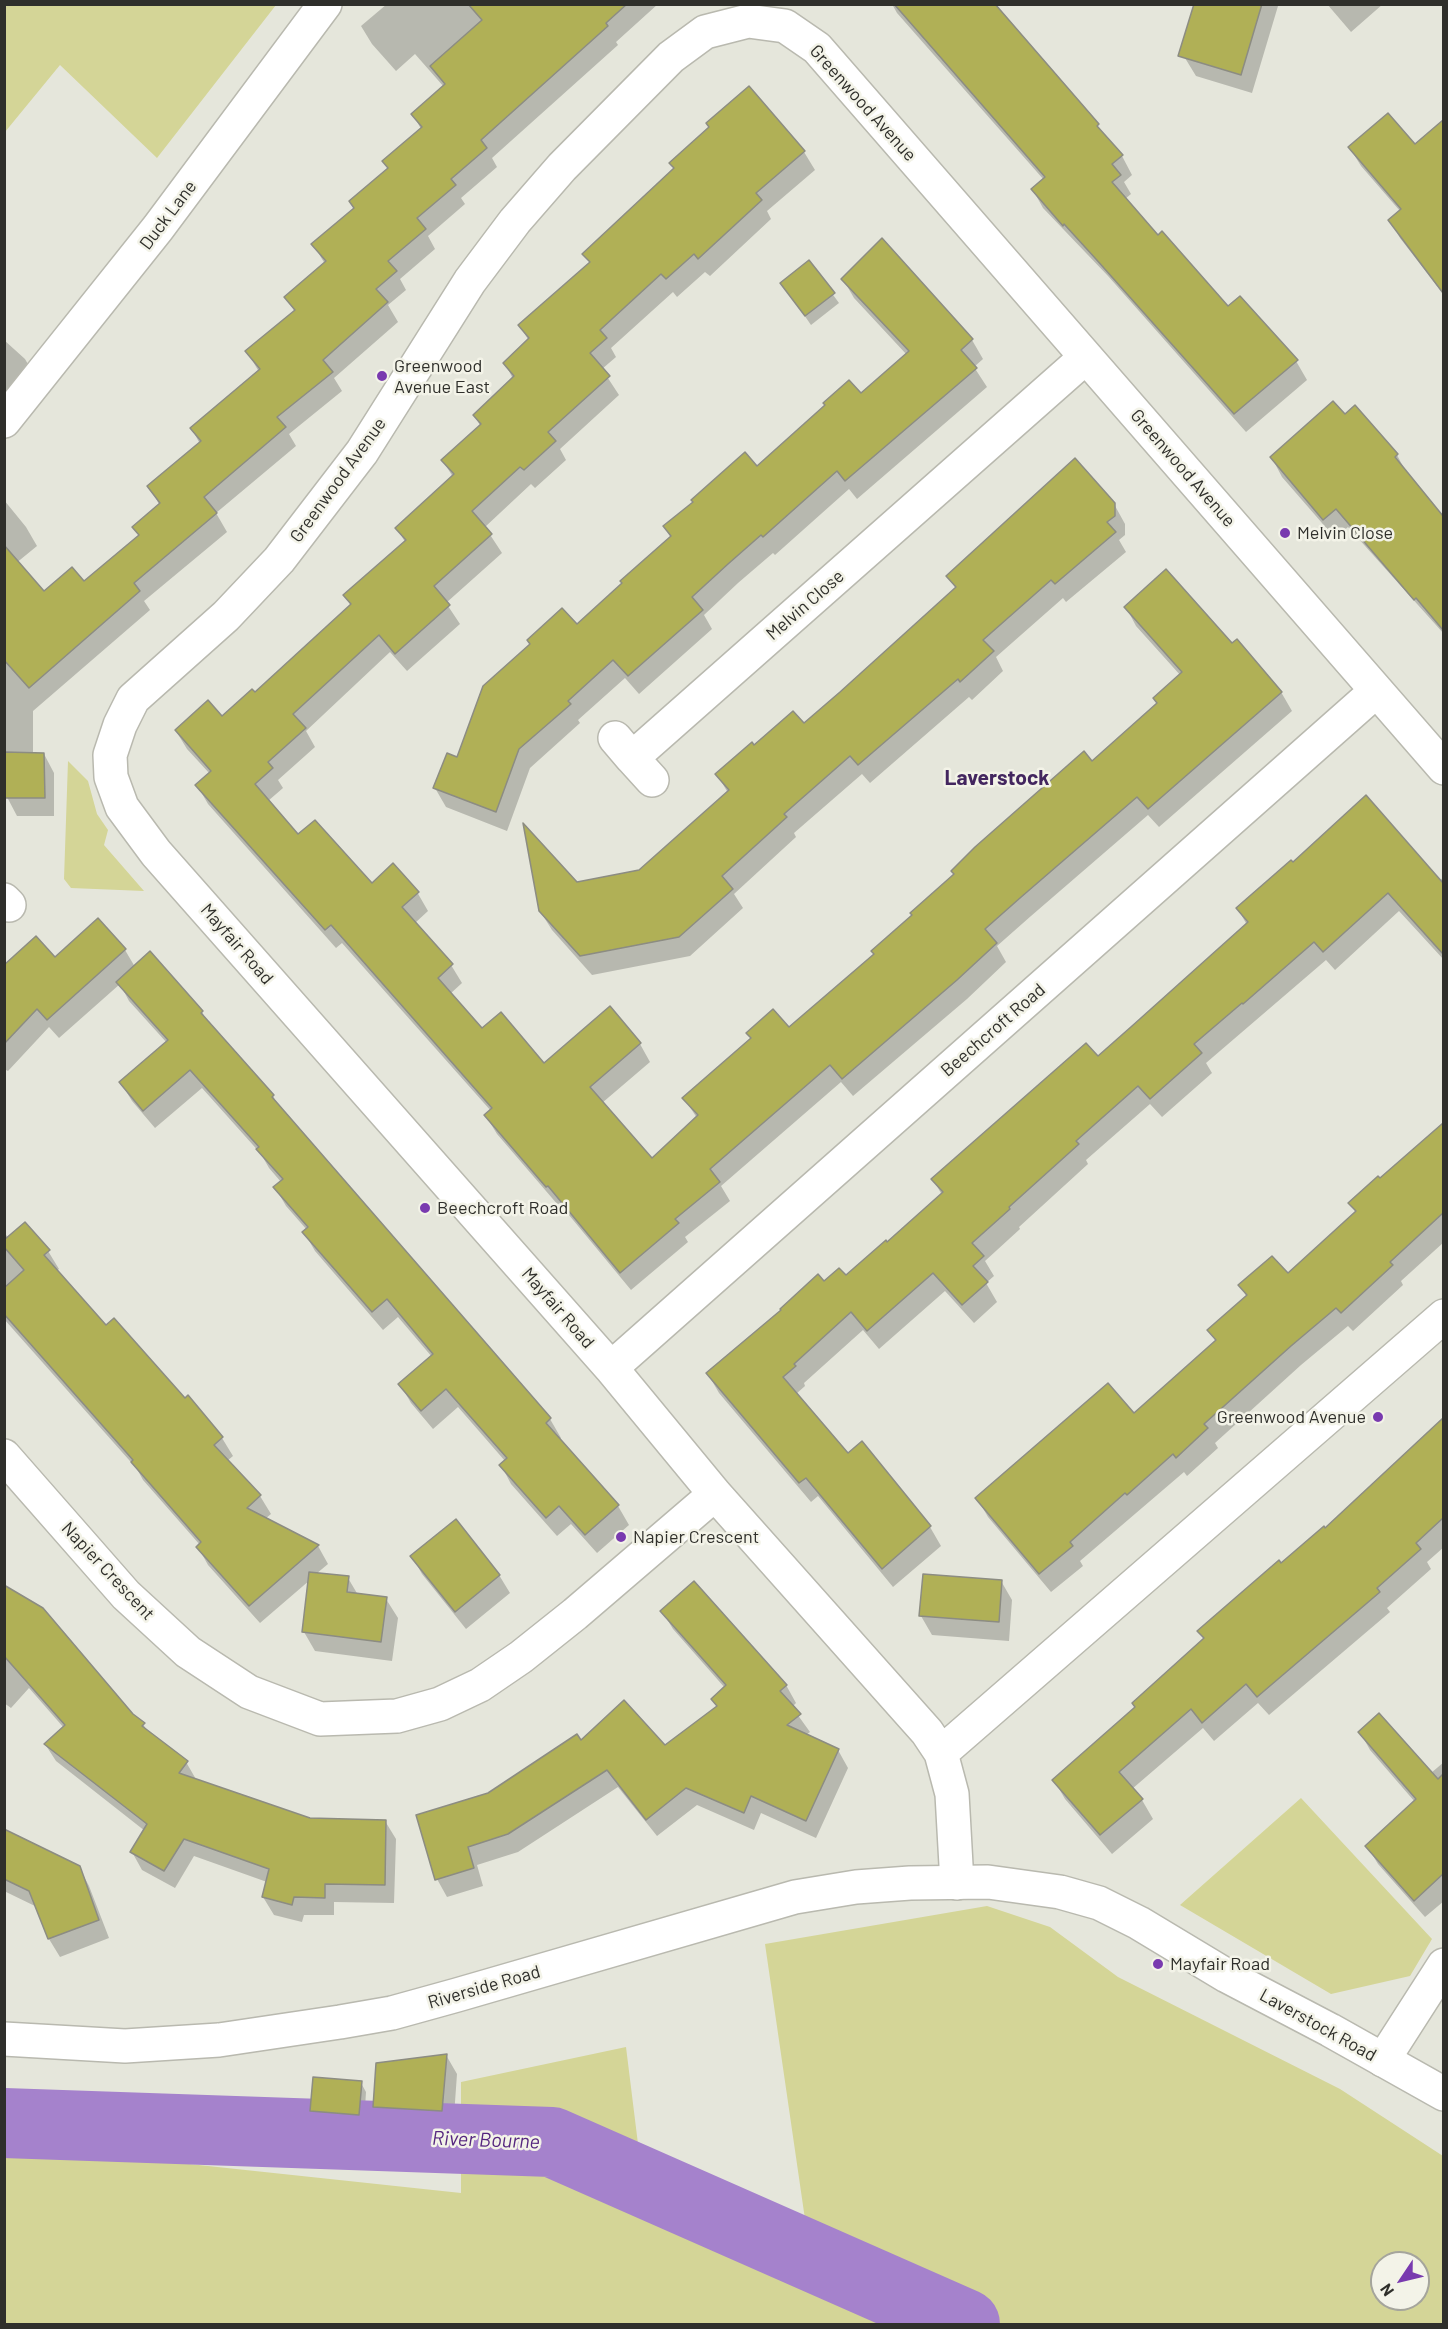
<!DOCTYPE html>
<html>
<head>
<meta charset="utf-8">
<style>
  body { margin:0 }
  #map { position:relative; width:1448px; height:2329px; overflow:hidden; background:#e5e6db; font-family:Barlow,sans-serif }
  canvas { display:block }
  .frame { position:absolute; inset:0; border:6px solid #2f2f2b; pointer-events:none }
  .north { position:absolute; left:1370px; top:2251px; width:60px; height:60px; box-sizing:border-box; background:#f3f3e8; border:2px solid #a5a59c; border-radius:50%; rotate:235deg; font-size:16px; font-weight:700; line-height:24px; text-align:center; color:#2f2f2b }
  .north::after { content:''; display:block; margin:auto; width:21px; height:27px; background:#793aaf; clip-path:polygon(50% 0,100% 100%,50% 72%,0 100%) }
</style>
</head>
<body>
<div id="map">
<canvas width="1448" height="2329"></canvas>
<div class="frame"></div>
<div class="north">N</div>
</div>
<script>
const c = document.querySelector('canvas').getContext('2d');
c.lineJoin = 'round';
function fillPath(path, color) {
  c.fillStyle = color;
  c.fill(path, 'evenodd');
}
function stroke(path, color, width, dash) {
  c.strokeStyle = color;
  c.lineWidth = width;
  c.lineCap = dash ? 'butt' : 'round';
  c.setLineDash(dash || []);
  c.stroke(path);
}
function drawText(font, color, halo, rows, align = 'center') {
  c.font = font + ' Barlow,sans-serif';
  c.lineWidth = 5;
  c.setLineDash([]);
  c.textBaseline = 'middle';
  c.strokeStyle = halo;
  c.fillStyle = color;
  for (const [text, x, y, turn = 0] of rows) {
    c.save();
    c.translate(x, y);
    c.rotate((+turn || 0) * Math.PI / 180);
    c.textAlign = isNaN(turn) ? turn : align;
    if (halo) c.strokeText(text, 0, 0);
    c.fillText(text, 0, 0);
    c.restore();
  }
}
const green = new Path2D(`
  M5,4H276V5L157,158L60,65L5,132Z
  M68,761L88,781L97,814L108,830L104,845L144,891L71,888L64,879Z
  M1301,1798L1432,1939L1410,1976L1331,1994L1180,1905Z
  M987,1906L1050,1927L1118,1977L1340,2089L1443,2156V2324H5V2148L30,2147L461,2193V2082L626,2047L639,2152L806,2226L765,1944ZM1382,2263H1418V2299H1382Z`);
const shadow = new Path2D(`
  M387,4H658L616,42L618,45L492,158L497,167L461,198L465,204L428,236L435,249L400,279L406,290L388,305L398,322L334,378L342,391L289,434L296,446L216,513L227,532L144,601L150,610L33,711V754H44L54,773V816H17L7,797V791H4V621L44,593L83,583L139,536L134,527L160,506L149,486L200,444L192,429L259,372L247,351L295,312L286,297L325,264L313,244L355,209L389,169L384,161L421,129L413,114L444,87L415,54L396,71L372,44L361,26Z
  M892,4H983L1097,125L1104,136L1122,156L1132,175L1124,182L1131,194L1125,199L1158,237L1228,309L1296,361L1307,380L1246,432L1108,276L1043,208L1033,190L1044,180L897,13Z
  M1247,4L1278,6L1252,93L1196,76L1185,58Z
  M1327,4H1383L1351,32Z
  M749,88L804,152L815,170L767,211L771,219L710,276L705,272L677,297L673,292L611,348L616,357L602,369L619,395L560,449L566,460L535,488L531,484L485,527L502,553L446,603L460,624L407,671L390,652L306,731L315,747L278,780L283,788L268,801L298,836L372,886L417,892L428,911L415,923L451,965L462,983L450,994L482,1030L544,1065L610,1008L640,1044L650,1062L602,1103L652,1160L697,1118L684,1098L751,1040L748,1033L789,1029L1158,704L1181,676L1136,626L1126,607L1231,645L1281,692L1292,711L1159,827L1148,815L1031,916L997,946L1006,962L967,999L853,1096L841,1082L721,1186L730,1201L685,1237L688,1242L631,1290L559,1203L558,1205L497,1134L486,1116L491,1111L342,943L336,948L208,804L197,785L210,774L187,749L176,731L222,718L254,694L351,606L345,595L405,542L397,528L453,477L443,461L481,427L474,415L513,379L505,363L529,341L520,326L590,263L584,254L675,169L710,128Z
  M1444,122V295L1400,238L1390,220L1400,211L1361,166L1350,148L1415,147Z
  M882,241L972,340L983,359L974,367L987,387L857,499L849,489L775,555L773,553L738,583L704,615L712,629L639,694L625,678L578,720L580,723L530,768L507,831L446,807L435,788L458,759L577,626L671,538L664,526L757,468L861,395L907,355L854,298L843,279Z
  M809,262L839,303L811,325L782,283Z
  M4,340L25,359L36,378L4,403Z
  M1345,416L1397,455L1407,474L1444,518V634L1348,527L1335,538L1282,477L1272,458Z
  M4,500L26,527L37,546L4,573Z
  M1114,504L1125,524V535L1119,540L1126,552L1066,602L1063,598L996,657L1003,671L972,700L969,697L870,783L862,774L794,833L796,837L734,894L743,908L690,956L592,975L552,930L540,911L577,884L639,871L728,793L717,774L754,747L804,726L956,589L948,576Z
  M1444,877V960L1399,911L1335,970L1326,960L1206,1063L1212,1073L1162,1117L1150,1104L1086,1160L1088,1164L1019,1227L1020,1229L985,1261L994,1276L986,1283L997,1302L974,1323L945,1291L879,1349L863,1330L804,1383L805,1386L796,1394L848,1455L862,1443L930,1527L941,1546L893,1587L818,1496L811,1502L719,1393L708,1374L824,1283L846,1277L887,1244L942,1195L933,1179L1097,1058L1247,925L1238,909L1439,881Z
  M125,950L135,967L202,1012L209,1025L273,1096L280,1109L550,1419L561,1438L559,1440L618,1506L629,1525L597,1553L571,1524L557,1536L511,1484L501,1465L505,1461L458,1407L433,1429L411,1403L400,1384L432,1357L398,1317L383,1330L315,1251L304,1232L307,1230L286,1206L275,1187L281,1182L269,1168L261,1154L202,1088L155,1128L132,1101L121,1083L167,1043L129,1001L120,984L59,1038L49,1027L8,1071L4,1069V967Z
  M1444,1124V1242L1401,1281L1403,1285L1353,1331L1348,1326L1301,1365L1215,1443L1218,1448L1187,1476L1184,1472L1080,1561L1083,1566L1051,1592L988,1517L977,1498L1134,1415L1216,1342L1209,1330L1247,1297L1240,1286L1287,1275L1356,1213L1350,1203Z
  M4,1233L9,1238L48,1251L59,1269L56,1271L106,1327L185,1400L188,1398L222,1438L233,1456L227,1461L260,1496L271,1514L265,1519L318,1546L328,1564L316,1574L348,1578L358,1595L386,1599L398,1618L392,1661L315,1651L304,1632L310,1580L260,1623L208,1565L198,1547L200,1545L143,1480L137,1469L4,1319Z
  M1444,1420V1547L1427,1562L1431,1569L1387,1608L1390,1612L1269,1715L1258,1703L1214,1741L1203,1728L1132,1789L1142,1800L1153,1819L1112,1854L1065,1799L1054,1780L1136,1708L1204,1640L1199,1631L1325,1530Z
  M412,1556L499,1575L510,1593L466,1629L422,1574Z
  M1001,1581L1012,1600L1009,1641L932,1635L921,1616Z
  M4,1586L132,1715L143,1724L148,1732L186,1762L197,1781L310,1820L385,1821L396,1839L394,1903L334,1902V1915H304L302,1922L274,1915L263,1897L267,1882L194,1856L175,1888L142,1870L132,1852L145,1831L56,1761L45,1744L64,1728L29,1688L11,1708L4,1703Z
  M662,1611L786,1685L796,1703L792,1707L810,1732L806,1735L838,1750L848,1768L816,1838L761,1813L754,1830L697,1805L657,1836L618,1787L518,1852L477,1865L483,1886L447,1897L437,1879L489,1794L580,1742L665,1747L718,1708L713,1699L725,1688L673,1629Z
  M1360,1732L1431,1773L1444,1762V1901L1425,1917L1378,1864L1367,1846L1415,1802L1370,1750Z
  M4,1830L79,1867L89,1886L109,1938L60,1957L49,1939L37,1907L4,1891Z
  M446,2055L457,2074L453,2130L386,2126L375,2106Z
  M361,2083L366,2092L364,2124L317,2120L312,2111Z`);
const river = new Path2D(`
  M4,2123L552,2142L965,2324`);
const building = new Path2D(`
  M468,4H627L606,23L608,26L481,140L487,148L451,179L456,185L417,218L426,229L388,261L397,271L376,289L388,302L323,360L333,372L277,417L286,427L204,497L217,513L134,583L140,591L29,688L4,660V545L44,591L72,567L84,581L139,535L132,527L160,503L147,486L201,441L190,428L260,369L245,351L295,310L284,297L326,261L311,244L354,208L349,201L388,168L382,161L422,127L411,114L445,84L430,66L482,20Z
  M894,4H995L1099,124L1097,126L1123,155L1112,164L1121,175L1112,182L1158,235L1162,231L1228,306L1240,296L1298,360L1234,414L1095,258L1064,224L1063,226L1031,189L1045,177Z
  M1194,4H1262L1241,75L1178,56Z
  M749,86L805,151L756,193L762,200L698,259L694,254L666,279L661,274L600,330L607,338L590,353L610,376L548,432L556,441L524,470L520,467L472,511L492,534L434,586L450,605L395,654L379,635L293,714L306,728L268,762L273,768L255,784L298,834L315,820L372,883L393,863L419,892L402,907L453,964L438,978L482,1028L501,1012L544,1063L610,1006L641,1043L590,1087L652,1158L698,1115L682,1098L751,1038L746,1033L773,1009L789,1027L874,954L871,951L912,915L910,913L954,874L951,871L975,847L1084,751L1092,761L1157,703L1153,698L1182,672L1124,607L1166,569L1232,643L1237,639L1282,692L1148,809L1137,797L1020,898L985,929L997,943L957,980L842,1079L830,1065L710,1169L720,1182L675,1219L679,1223L620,1273L548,1186L546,1187L484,1115L492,1108L331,925L325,930L195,785L211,771L175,730L208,700L222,716L252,689L255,692L351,604L343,595L406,540L395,528L454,474L441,460L481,424L473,415L514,376L503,363L529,338L518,325L590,262L582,254L674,168L669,163L709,127L706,123Z
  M1388,113L1415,144L1443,120V293L1388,220L1401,209L1348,147Z
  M882,238L973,339L961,350L977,368L845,481L837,471L763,537L761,535L728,564L692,597L703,610L628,676L613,660L568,701L571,704L519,749L496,812L433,788L447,753L457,757L483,686L530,644L527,640L562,608L577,624L622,583L620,581L671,536L663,526L693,502L691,500L745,452L757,466L825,405L823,403L849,380L861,393L909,351L841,279Z
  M809,260L835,293L805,316L780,283Z
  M1333,401L1345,414L1355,405L1398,454L1395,457L1443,516V630L1416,598L1414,600L1336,509L1323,520L1270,457Z
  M1075,458L1115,503V516L1107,522L1116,532L1055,584L1051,580L983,640L994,651L960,682L958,679L858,765L850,756L784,814L787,817L722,876L733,889L679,937L580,956L539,911L523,823L577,882L639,870L729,790L715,774L752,742L754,745L793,711L804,723L840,692L956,587L946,576Z
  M5,752L44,753L45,798H5Z
  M1366,795L1443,883V954L1388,893L1323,952L1314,942L1243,1004L1242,1003L1194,1044L1202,1053L1150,1099L1138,1086L1076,1141L1079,1144L1009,1207L1010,1209L972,1243L984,1256L973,1266L988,1282L962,1305L933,1273L867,1331L851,1312L794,1364L796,1366L783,1377L848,1453L862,1441L931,1526L882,1569L806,1478L799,1483L706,1373L781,1310L780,1309L818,1274L824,1281L839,1268L846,1275L886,1240L887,1242L943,1192L931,1179L1086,1043L1098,1056L1132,1026L1248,922L1236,908L1291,860L1293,862Z
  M98,918L126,949L47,1020L37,1009L4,1044V965L36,936L55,957Z
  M150,951L203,1011L201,1013L274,1095L272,1097L551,1418L546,1423L619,1505L585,1535L559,1506L546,1518L499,1465L507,1458L446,1389L421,1411L398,1384L433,1354L387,1299L372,1312L302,1232L308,1227L273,1187L283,1179L256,1149L259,1147L190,1070L143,1111L119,1082L168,1040L116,982Z
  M1443,1123V1213L1390,1262L1393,1265L1341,1313L1336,1308L1291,1346L1204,1424L1208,1428L1176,1458L1173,1454L1127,1495L1125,1493L1070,1542L1073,1546L1039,1574L975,1498L1108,1383L1134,1413L1216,1340L1207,1330L1247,1295L1238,1285L1272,1256L1288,1273L1356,1211L1348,1203L1378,1176L1380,1178Z
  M25,1222L50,1250L44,1255L106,1325L114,1318L185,1398L188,1395L223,1437L214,1445L261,1495L247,1508L319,1545L249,1606L196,1547L201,1542L131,1462L133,1460L4,1314V1288L24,1270L4,1247V1240Z
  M1443,1418V1518L1416,1543L1421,1549L1377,1588L1380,1592L1257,1697L1246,1684L1202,1723L1191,1709L1119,1772L1143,1799L1100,1835L1052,1780L1135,1707L1132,1703L1204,1638L1197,1631L1279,1560L1281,1563L1324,1526L1325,1528Z
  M456,1519L500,1575L455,1612L410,1556Z
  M309,1572L349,1576L347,1592L387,1597L381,1642L302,1632Z
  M923,1574L1002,1580L999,1622L919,1616Z
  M694,1581L787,1685L780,1691L801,1714L787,1725L839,1749L806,1821L751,1796L744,1813L686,1788L646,1820L607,1770L508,1834L468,1847L474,1868L435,1880L416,1815L488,1793L577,1734L581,1740L624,1700L665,1745L717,1706L711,1699L726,1685L660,1611Z
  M4,1585L43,1608L133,1714L145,1723L142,1726L188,1761L179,1773L310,1818L386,1820L385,1885L325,1884V1898L294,1897L292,1905L262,1897L269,1869L184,1839L164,1871L130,1852L147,1824L44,1744L65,1725L4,1656Z
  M1379,1713L1438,1779L1443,1774V1874L1414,1901L1365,1846L1416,1799L1358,1732Z
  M4,1829L80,1866L99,1920L48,1939L29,1891L4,1879Z
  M447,2054L442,2111L373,2107L376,2063Z
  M313,2077L362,2081L359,2115L310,2111Z`);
const minor = new Path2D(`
  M4,421L158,228L325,4
  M615,738L632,758L1086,357
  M632,758L652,780
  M4,900L9,905
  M611,1368L1375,692
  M4,1456L126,1595L188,1652L249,1692L320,1719L397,1716L440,1704L480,1685L521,1657L575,1614L715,1494
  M941,1753L1444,1316
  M957,1883L952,1794L941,1753L927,1732L715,1494L611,1368L156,853L122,807L111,777L110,755L120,725L133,699L226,616L279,560L362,452L470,281L515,221L562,167L671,57L705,32L748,21L785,26L817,48L1444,768
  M1383,2060L1444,1965`);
const tertiary = new Path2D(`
  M4,2039L125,2046L219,2040L340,2022L392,2013L457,1995L795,1897L856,1887L910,1883L988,1882L1060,1892L1099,1903L1139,1923L1227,1976L1330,2030L1444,2094`);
const markers = [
  [382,376,6,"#793aaf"],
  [1285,533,6,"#793aaf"],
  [425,1208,6,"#793aaf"],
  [1378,1417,6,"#793aaf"],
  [621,1537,6,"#793aaf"],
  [1158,1964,6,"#793aaf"]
];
const streetNames = [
  ["Greenwood Avenue",863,103,48],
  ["Duck Lane",168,215,-53],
  ["Greenwood Avenue",1183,468,49],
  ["Greenwood Avenue",338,480,-54],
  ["Melvin Close",805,605,-41],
  ["Mayfair Road",237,944,49],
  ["Beechcroft Road",993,1030,-41],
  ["Mayfair Road",558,1308,49],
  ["Napier Crescent",108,1571,47],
  ["Riverside Road",484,1987,-16],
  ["Laverstock Road",1318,2025,29]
];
const poiNames = [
  ["Greenwood",394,366],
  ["Avenue East",394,387],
  ["Melvin Close",1297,533],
  ["Beechcroft Road",437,1208],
  ["Greenwood Avenue",1366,1417,"right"],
  ["Napier Crescent",633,1537],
  ["Mayfair Road",1170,1964]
];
const waterNames = [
  ["River Bourne",486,2140,2]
];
const quarterNames = [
  ["Laverstock",997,778]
];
fillPath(green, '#d4d597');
fillPath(shadow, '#0003');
stroke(river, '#a582cc', 70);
fillPath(building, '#b0b056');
stroke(building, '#8c8c82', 1.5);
stroke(minor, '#b9b9af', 36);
stroke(tertiary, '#b9b9af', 36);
stroke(minor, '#fff', 33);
stroke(tertiary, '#fff', 33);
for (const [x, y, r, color] of markers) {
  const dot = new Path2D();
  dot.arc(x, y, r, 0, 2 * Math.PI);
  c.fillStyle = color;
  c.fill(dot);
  stroke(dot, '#f3f3e8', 2);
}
drawText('18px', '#2f2f2b', '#f3f3e8', streetNames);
drawText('18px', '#2f2f2b', '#f3f3e8', poiNames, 'left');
drawText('italic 20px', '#56277f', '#f3f3e8', waterNames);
drawText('bold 21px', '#43265f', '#f3f3e8', quarterNames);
</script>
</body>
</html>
